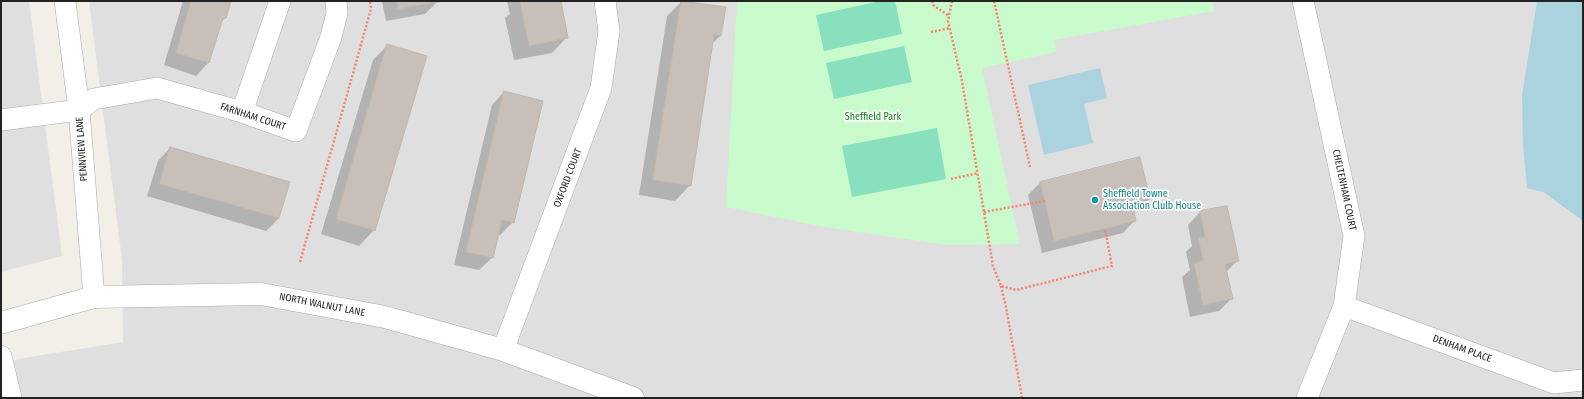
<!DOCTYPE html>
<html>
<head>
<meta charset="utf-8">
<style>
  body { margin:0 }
  #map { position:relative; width:1584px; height:399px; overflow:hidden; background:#f2efe9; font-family:"Fira Sans Condensed",sans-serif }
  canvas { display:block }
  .frame { position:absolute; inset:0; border:2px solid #222; pointer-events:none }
</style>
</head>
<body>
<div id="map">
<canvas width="1584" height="399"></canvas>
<div class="frame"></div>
</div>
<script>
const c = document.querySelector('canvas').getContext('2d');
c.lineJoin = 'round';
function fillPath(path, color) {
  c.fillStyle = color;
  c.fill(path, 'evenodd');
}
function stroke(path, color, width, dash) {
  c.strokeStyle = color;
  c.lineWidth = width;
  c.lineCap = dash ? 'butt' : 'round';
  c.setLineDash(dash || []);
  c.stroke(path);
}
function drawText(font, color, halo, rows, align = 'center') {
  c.font = font + ' "Fira Sans Condensed",sans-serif';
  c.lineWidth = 3.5;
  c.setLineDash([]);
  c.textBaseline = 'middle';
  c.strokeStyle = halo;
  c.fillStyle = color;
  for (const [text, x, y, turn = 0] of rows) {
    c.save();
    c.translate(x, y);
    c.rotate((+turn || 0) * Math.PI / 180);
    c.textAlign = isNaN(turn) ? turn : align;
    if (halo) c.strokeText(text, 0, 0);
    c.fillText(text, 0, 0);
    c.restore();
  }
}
const residential = new Path2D(`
  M1,1H29L62,256L1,272Z
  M89,1H1537L1532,35L1543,192L1583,221V398H1V364L23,358L123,342L122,260Z`);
const park = new Path2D(`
  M737,1H1212L1214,11L1054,40L1056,52L982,68L1020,244L947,245L824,227L726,207Z`);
const pitch = new Path2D(`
  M881,1H895L902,34L824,51L816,15Z
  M904,46L912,82L834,99L826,63Z
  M937,128L946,179L852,197L842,146Z`);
const water = new Path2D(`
  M1537,1H1583V221L1543,192L1527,188L1523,146L1522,96Z
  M1100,68L1107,98L1084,104L1093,143L1044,155L1028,85Z`);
const shadow = new Path2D(`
  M183,1H230L225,18L221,22L208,63L196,76L164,65Z
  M382,1H437V2L425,14L386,21Z
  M507,1H560L567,37L552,53L514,60L505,18L510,14Z
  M682,1L725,8L720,36L712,44L690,185L675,201L639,195L667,16Z
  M388,45L374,230L359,246L321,234L373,60Z
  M504,92L513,222L500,235H498L492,258L479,270L454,265L492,105Z
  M170,148L279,218L266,231L147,196L158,161Z
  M1040,183L1149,199L1136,211L1133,212L1135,220L1123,233L1042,253L1028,195Z
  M1200,212L1237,261L1226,272L1232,298L1219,311L1190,317L1182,277L1190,270L1186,252L1192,246L1188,225Z`);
const building = new Path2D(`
  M191,1H231L226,18H223L209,63L176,53Z
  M397,1H438V2L398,9Z
  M525,1H561L568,38L529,46L520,2Z
  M681,1L726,7L721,36L714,35L691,186L653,180Z
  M387,44L427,56L375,231L336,219Z
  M504,91L543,101L514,223L502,220L493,258L466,252Z
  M170,147L290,182L279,218L159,184Z
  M1140,157L1150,199L1132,203L1136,221L1054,241L1040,182Z
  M1227,206L1239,261L1225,264L1233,299L1203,305L1194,264L1203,260L1198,238L1205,237L1200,211Z`);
const path = new Path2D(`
  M932,1L933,5L949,16
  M952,1L948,21L962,81L993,266L1001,286L1016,290L1112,266L1105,229
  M994,1L1030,167
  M931,32L950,28
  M951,179L978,173
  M984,212L1045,201
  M300,262L371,9L370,1
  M1001,286L1006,307L1022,398`);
const minor = new Path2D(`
  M65,1L79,110L94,297
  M1303,1L1354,236L1344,306L1307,398
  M242,112L280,1
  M1,120L79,110L94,99L157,88L242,112L296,131L331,37L337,13L336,1
  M1344,306L1554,383L1583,380
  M503,350L601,88L609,31L605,1
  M1,356L11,398`);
const tertiary = new Path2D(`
  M1,323L94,297L261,294L385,317L503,350L633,398`);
const markers = [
  [1095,200,4,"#0f9aa8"]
];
const streetNames = [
  ["FARNHAM COURT",253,117,18],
  ["PENNVIEW LANE",82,149,-94],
  ["OXFORD COURT",568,178,-69],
  ["CHELTENHAM COURT",1344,190,78],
  ["NORTH WALNUT LANE",322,305,11],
  ["DENHAM PLACE",1462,349,20]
];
const parkNames = [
  ["Sheffield Park",873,117]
];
const cultureNames = [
  ["Sheffield Towne",1103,194],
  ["Association Clulb House",1103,206]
];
fillPath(residential, '#e0dfdf');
fillPath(park, '#c8facc');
fillPath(pitch, '#88e0be');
fillPath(water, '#aad3df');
fillPath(shadow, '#0003');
fillPath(building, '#c7bfb8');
stroke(building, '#c4b6ab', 1);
stroke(minor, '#a9a9a9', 22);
stroke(tertiary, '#a9a9a9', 23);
stroke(path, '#fa8072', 2.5, [2, 2]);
stroke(minor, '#fff', 21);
stroke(tertiary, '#fff', 22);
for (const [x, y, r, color] of markers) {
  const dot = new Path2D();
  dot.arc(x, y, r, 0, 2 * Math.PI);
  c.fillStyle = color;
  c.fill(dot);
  stroke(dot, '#fff', 1.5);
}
drawText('10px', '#222', '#fff', streetNames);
drawText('10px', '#0c8416', '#fff', parkNames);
drawText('10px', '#0d838f', '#fff', cultureNames, 'left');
</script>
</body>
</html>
